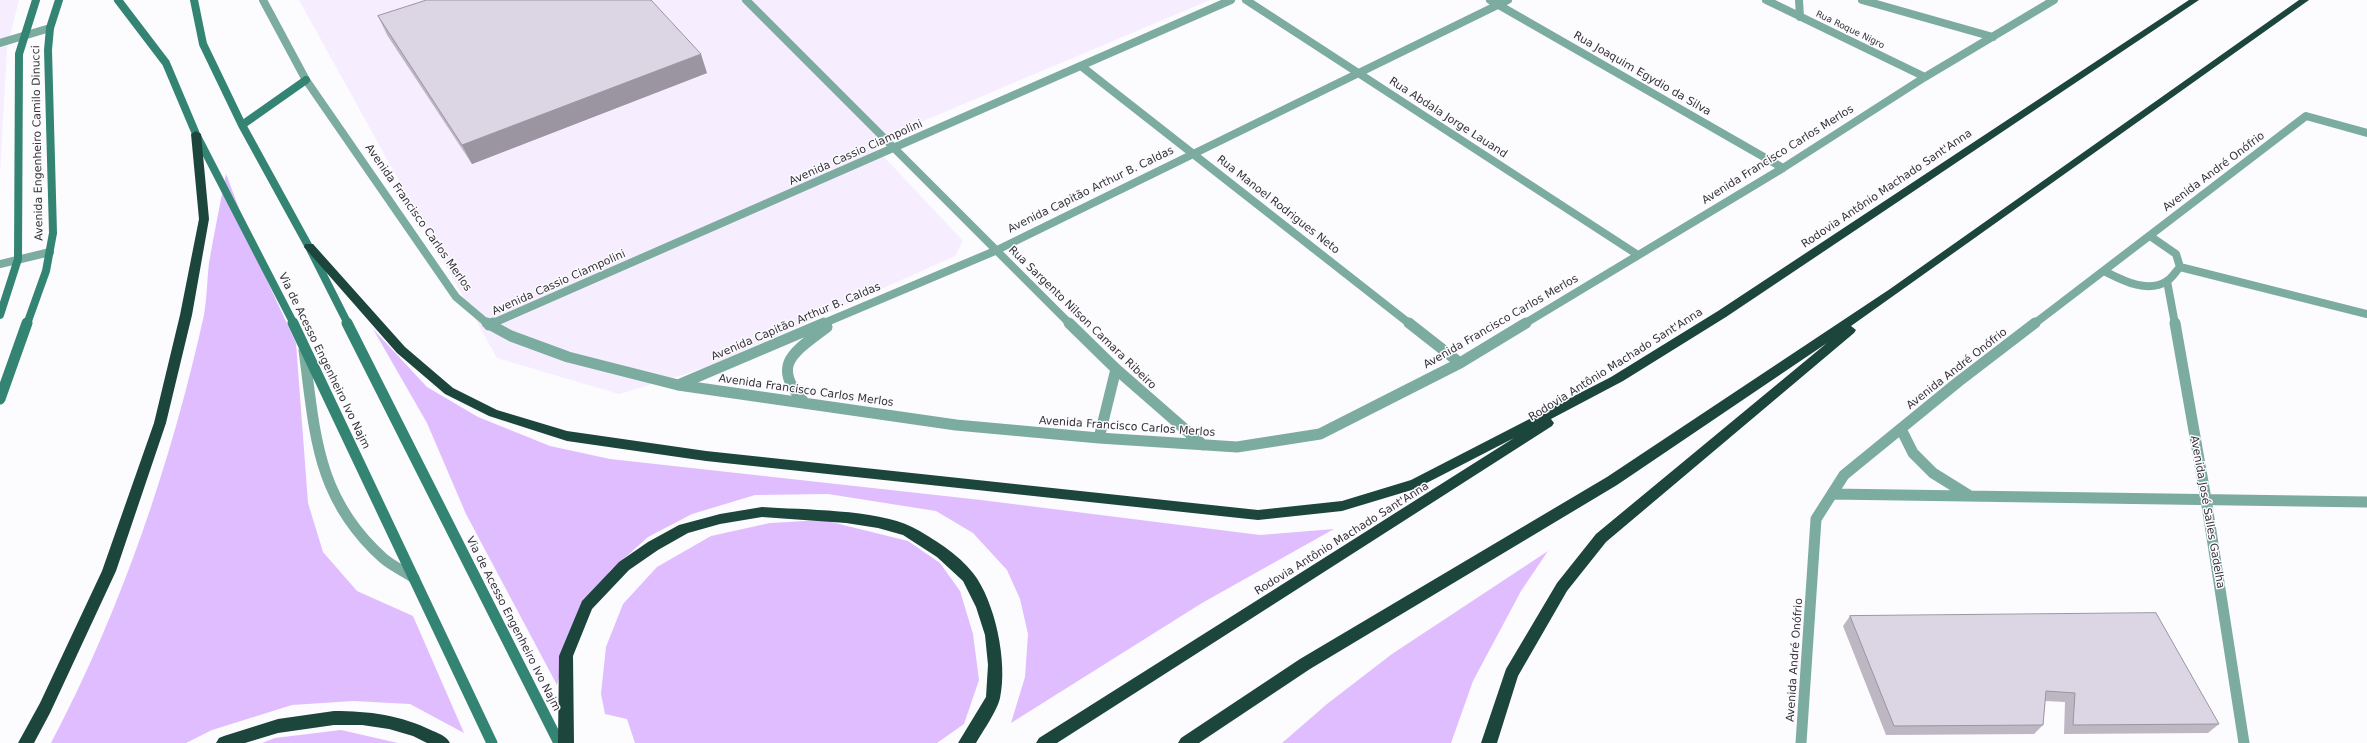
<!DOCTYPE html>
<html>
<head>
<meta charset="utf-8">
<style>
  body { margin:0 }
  canvas { display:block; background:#fcfbfe }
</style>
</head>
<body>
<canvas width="2367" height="743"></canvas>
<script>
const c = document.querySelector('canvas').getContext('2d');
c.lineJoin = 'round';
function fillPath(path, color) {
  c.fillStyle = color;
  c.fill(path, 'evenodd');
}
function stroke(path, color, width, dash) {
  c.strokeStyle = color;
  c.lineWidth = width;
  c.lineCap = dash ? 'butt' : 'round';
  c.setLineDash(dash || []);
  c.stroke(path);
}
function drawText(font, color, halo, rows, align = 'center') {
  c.font = font + ' "DejaVu Sans",sans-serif';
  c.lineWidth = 3;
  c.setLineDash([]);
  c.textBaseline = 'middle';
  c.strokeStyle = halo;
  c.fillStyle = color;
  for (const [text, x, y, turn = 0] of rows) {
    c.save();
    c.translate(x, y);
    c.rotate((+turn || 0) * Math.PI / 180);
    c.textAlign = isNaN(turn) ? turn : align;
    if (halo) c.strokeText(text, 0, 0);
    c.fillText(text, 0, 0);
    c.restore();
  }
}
const built = new Path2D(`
  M0,0H19L7,48L0,174Z
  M299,0H1210L871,143L963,241L955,256L705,368L619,394L497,358Z`);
const green = new Path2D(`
  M226,174L264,274L296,343L308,503L323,552L357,591L413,616L464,733L410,704L353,701L292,705L212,730L186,743H51C121,611 172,460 204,315C207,298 207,280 209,263C214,234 220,204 226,174Z
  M373,329L427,387L478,417L550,446L610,459L981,500L1260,535L1334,529L1202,603L1011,723L1025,677L1028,634L1020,599L1007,570L973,533L936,511L828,494L755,495L692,514L648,537L610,571L586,604L566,651L557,685L466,514L427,423Z
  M823,520L908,541L940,563L960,591L973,634L979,680L964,724L937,743H635L627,719L605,714L601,694L606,647L623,604L657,567L711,536L770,523Z
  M1548,551L1521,591L1473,681L1451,743H1282L1327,704L1392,654Z
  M341,730L398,743H262L275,738Z`);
const laneFar1 = new Path2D(`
  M0,43L50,28
  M0,264L50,252`);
const lane = new Path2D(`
  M304,350C315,433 316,498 383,558C392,566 404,571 414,578`);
const streetFar1 = new Path2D(`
  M263,0L306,80L456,297L488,324
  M746,0L1070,324
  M1246,0L1638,255
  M1490,0L1783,168
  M1766,0L1925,77
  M1799,0L1800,17
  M1862,0L1993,37
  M1081,66L1410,324
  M2180,267L2367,314
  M2104,271C2122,280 2147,294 2167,281C2172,278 2176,271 2180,267L2176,254L2150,236
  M2167,281L2175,324
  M491,324L1231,0
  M822,324L995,251L1508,0
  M1524,324L1783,168L1925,77L2054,0
  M2034,324L2306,116L2367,133`);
const street = new Path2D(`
  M487,323L511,336L568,357L678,385L956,425L1099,438L1237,447L1320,434L1460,363L1526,323
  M1069,323L1116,369L1203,445
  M1409,323L1460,363
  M2175,323L2206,499L2244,743
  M489,325L493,323
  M678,385L824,323
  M805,403C769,365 794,352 827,327
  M1901,429L1913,453L1933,473L1970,496
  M1099,438L1116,369
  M1832,494L2367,502
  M1801,743L1816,519L1844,475L1958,382L2035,323`);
const secondaryFar1 = new Path2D(`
  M118,0L166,63L196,134L294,324
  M194,0L203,44L242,125L309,247L348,324
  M242,125L306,80
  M0,315L18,259L19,54L36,0
  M27,324L46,271L53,233L48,50L50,28L59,0`);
const secondary = new Path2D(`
  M293,323L492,743
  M347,323L559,743
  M0,399L27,323`);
const highway = new Path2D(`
  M2189,0H2199L1726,317L1623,381L1551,419L1554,423L1552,426L1057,743H1036L1039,738L1514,438L1415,489L1342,511L1258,520L706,461L567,441L489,416L445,394L397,353L304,247L305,244H313L405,347L453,388L497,410L567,431L706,451L1258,510L1342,501L1411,480L1611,377L1718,311Z
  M2299,0H2309L1851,326L1856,330L1854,333L1606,542L1567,591L1518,676L1497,743H1481L1506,669L1557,583L1596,534L1827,343L1617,485L1310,669L1199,743H1178L1181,738L1300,659L1607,477L1890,289Z
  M196,131L201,134L209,219L192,315L166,423L116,571L50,713L34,743H18L40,703L102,571L154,423L180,315L199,219L191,134Z
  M762,507C803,510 876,509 912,527C933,538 958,554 973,573C995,601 1008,662 1000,698C997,711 983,731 976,743H958L986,697L988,665L985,635L976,607L963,581L937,557L903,535L878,528L846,523L762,517L720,524L688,533L658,550L629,570L592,609L573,656L574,743H558L559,656L582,601L619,562L648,542L679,525L720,514Z
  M334,711C369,711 401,715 433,731C440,734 446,736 450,743H427L413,736L389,729L362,725H334L278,733L245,743H216L219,738L224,736L278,719Z`);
const wall = new Path2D(`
  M378,16L707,73L472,164L387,35Z
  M1850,616L2219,724L2208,733L2064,734L2065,702L2045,701L2043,725L2034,734L1886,735L1843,626Z`);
const shadedWall = new Path2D(`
  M701,54L707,73L472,164L462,145Z`);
const building = new Path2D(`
  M427,0H651L701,54L462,145L378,16Z
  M2156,613L2219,724L2073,725L2075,693L2046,691L2043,725L1894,726L1850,616Z`);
const farStreetnames = [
  ["Rua Roque Nigro",1850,30,26]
];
const streetNames = [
  ["Rua Joaquim Egydio da Silva",1642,74,30],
  ["Rua Abdala Jorge Lauand",1448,118,33],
  ["Avenida Engenheiro Camilo Dinucci",38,143,-91],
  ["Avenida Cassio Ciampolini",856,153,-24],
  ["Avenida Francisco Carlos Merlos",1778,155,-32],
  ["Avenida André Onófrio",2214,172,-37],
  ["Rodovia Antônio Machado Sant'Anna",1887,189,-34],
  ["Avenida Capitão Arthur B. Caldas",1091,190,-26],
  ["Rua Manoel Rodrigues Neto",1278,205,38],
  ["Avenida Francisco Carlos Merlos",418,218,55],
  ["Avenida Cassio Ciampolini",559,283,-24],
  ["Rua Sargento Nilson Camara Ribeiro",1082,318,44],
  ["Avenida Capitão Arthur B. Caldas",796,322,-23],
  ["Avenida Francisco Carlos Merlos",1501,322,-30],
  ["Via de Acesso Engenheiro Ivo Najm",324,361,64],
  ["Rodovia Antônio Machado Sant'Anna",1616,365,-32],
  ["Avenida André Onófrio",1957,369,-38],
  ["Avenida Francisco Carlos Merlos",806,391,8],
  ["Avenida Francisco Carlos Merlos",1127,427,4],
  ["Avenida José Salles Gadelha",2207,512,80],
  ["Rodovia Antônio Machado Sant'Anna",1342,539,-32],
  ["Via de Acesso Engenheiro Ivo Najm",513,624,63],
  ["Avenida André Onófrio",1795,660,-86]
];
fillPath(built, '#f6edff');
fillPath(green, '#e0bdfe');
stroke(laneFar1, '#7cac9f', 8);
stroke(lane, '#7cac9f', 11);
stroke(streetFar1, '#7cac9f', 8);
stroke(street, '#7cac9f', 11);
stroke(secondaryFar1, '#348473', 8);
stroke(secondary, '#348473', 11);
fillPath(highway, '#1c453c');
fillPath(wall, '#bdb7c4');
fillPath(shadedWall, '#9a95a0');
fillPath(building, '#dcd5e4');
stroke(building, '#9a95a0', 1);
drawText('9px', '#353338', '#fcfbfe', farStreetnames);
drawText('11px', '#353338', '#fcfbfe', streetNames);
</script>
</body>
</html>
